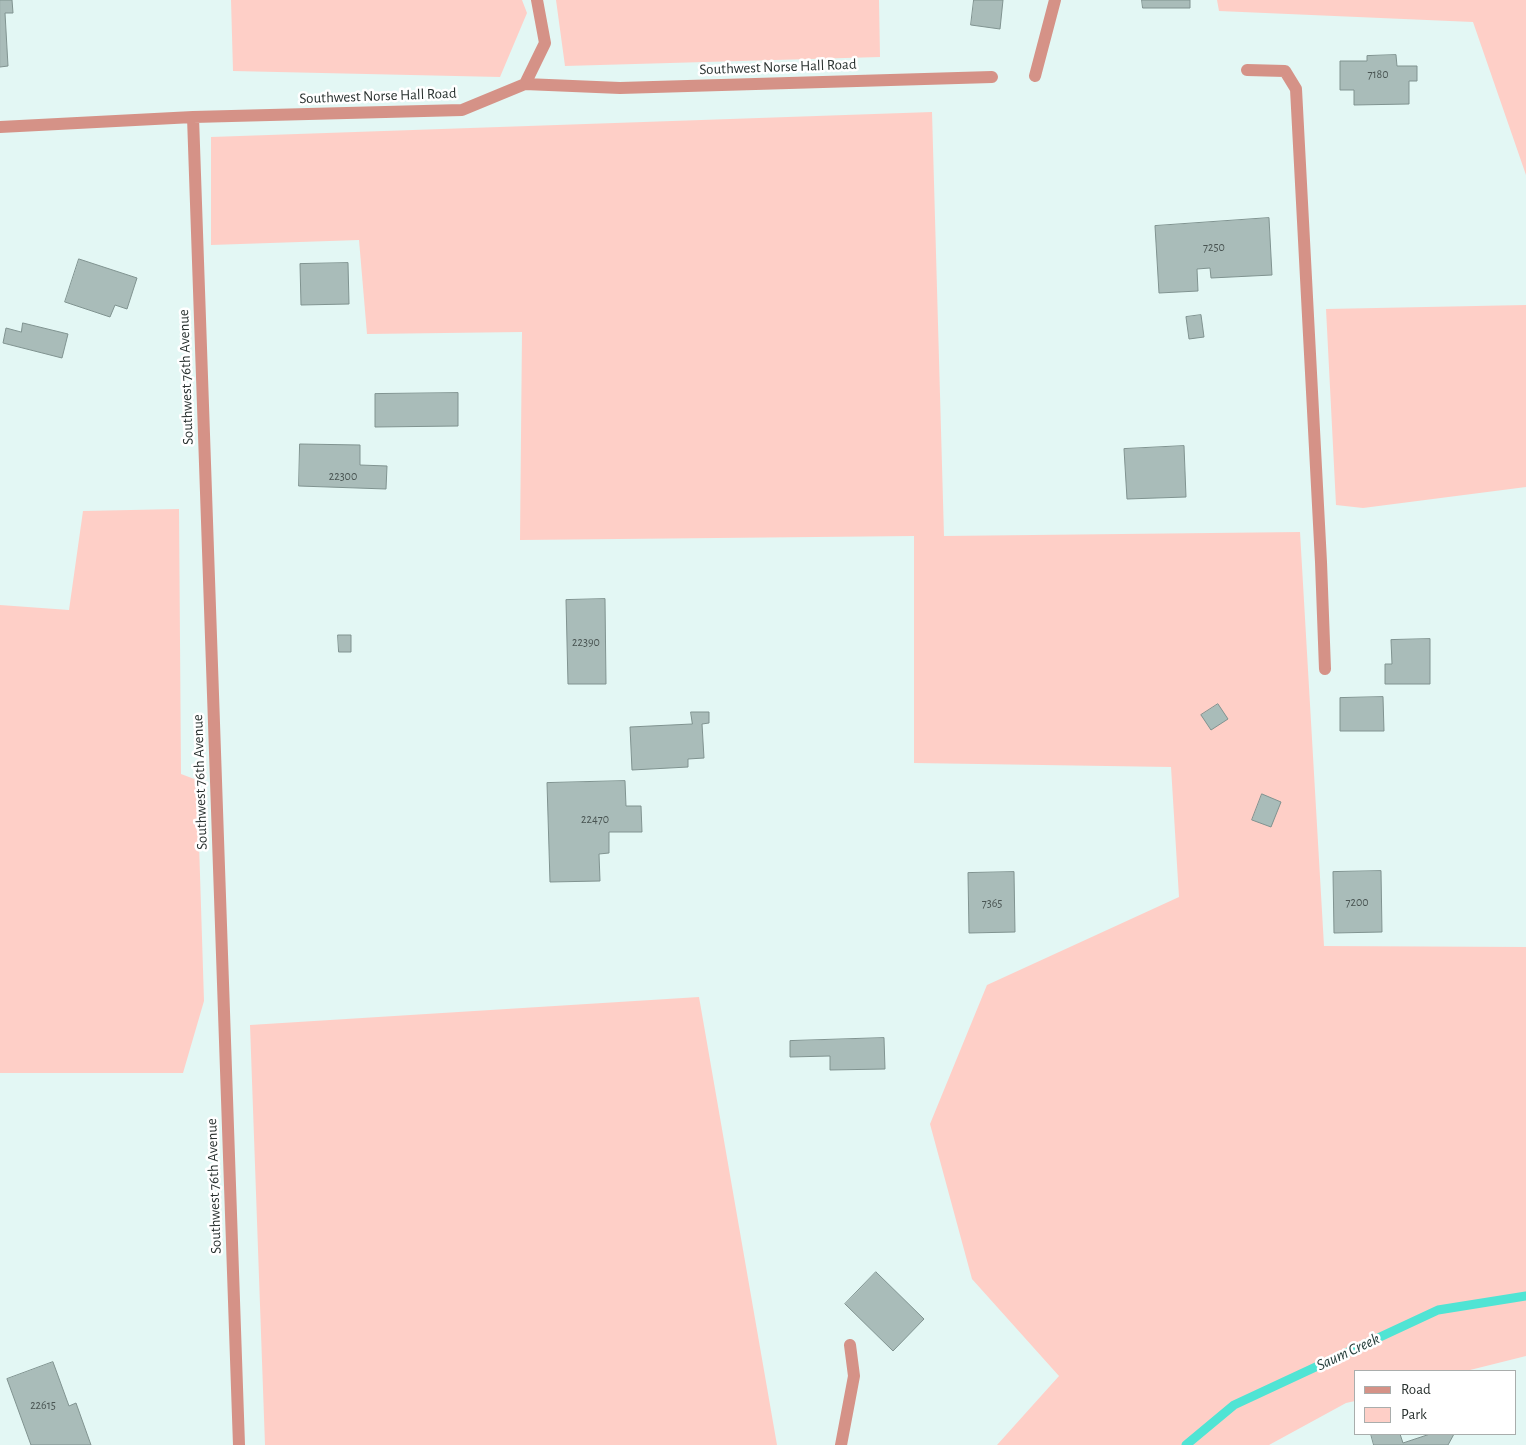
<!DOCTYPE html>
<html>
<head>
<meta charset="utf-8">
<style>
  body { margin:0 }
  #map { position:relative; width:1526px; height:1445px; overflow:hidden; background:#e3f7f4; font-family:"Alegreya Sans",sans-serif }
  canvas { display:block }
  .legend { position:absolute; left:1354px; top:1370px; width:162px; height:65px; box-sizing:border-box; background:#fff; border:1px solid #a9adac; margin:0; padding:6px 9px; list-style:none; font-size:15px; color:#29312f }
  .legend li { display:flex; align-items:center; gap:10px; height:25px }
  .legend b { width:25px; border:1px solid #a9adac }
</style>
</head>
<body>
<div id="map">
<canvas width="1526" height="1445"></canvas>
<ul class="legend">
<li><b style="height:6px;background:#d59287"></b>Road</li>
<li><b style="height:14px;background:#fecfc7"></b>Park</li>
</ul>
</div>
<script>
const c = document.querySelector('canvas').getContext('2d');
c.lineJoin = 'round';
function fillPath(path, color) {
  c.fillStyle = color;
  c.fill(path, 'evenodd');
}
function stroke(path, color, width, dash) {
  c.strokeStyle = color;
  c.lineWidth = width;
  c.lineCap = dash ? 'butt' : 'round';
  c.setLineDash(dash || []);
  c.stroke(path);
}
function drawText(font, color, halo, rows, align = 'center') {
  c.font = font + ' "Alegreya Sans",sans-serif';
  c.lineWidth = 5;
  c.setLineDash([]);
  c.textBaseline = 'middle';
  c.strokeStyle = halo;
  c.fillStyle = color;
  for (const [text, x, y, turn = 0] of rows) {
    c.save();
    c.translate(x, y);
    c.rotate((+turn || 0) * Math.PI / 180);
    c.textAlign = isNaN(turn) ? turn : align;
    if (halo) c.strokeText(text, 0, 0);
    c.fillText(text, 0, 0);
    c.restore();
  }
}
const green = new Path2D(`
  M231,0H522L527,13L500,77L233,71Z
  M556,0H879L880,57L565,66Z
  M1217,0H1526V175L1473,22L1219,11Z
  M932,112L944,536L1300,532L1324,946L1526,947V1356L1466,1371H1355V1401L1346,1403L1269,1445H997L1059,1376L972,1279L930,1124L987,985L1179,897L1171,767L914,763V536L520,540L522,332L367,334L359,240L211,245V137Z
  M1526,305V487L1363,508L1336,505L1326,309Z
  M179,509L181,774L197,780L204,1001L183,1073H0V605L69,610L83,511Z
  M699,997L777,1445H265L250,1025Z`);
const stream = new Path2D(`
  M1186,1445L1234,1405L1438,1310L1526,1296`);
const building = new Path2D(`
  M0,0H12L13,13H5L8,66L0,67Z
  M974,0H1003L1000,29L971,25Z
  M1142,0H1190V8H1143Z
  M1396,55L1397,66H1417V81H1409V104L1354,105V90H1340V61H1367V56Z
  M1269,218L1272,275L1211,278L1210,268L1197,269L1198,291L1159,293L1155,226Z
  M79,259L137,278L127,309L115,305L110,317L65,302Z
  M348,263L349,304L301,305L300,264Z
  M1201,315L1204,337L1189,339L1186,317Z
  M23,323L68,334L62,358L3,343L6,328L21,332Z
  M458,393V426L375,427V394Z
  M300,444L360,445V465L387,466L386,489L299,486Z
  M1184,446L1186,497L1127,499L1124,449Z
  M605,599L606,684H568L566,600Z
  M338,635H351V652H339Z
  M1430,639V684H1385V664H1392L1391,640Z
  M1383,697L1384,731H1340V698Z
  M1218,704L1228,719L1211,730L1201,715Z
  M691,712H709V723L702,724L704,758L688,759V767L632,770L630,727L692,724Z
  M625,781L626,806H641L642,832H609V853L599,854L600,881L550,882L547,783Z
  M1262,794L1281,802L1271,827L1252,820Z
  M1381,871L1382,932L1334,933L1333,872Z
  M1014,872L1015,932L969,933L968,873Z
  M884,1038L885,1069L830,1070V1056L790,1057V1041Z
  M876,1272L924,1319L893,1351L845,1304Z
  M53,1362L69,1406L76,1403L91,1445H31L7,1379Z
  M1371,1434H1400L1403,1443L1430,1434H1454L1448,1445H1374Z`);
const service = new Path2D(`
  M1247,70L1285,71L1296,89L1321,562L1325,669
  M1035,76L1055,0
  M841,1445L854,1376L850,1345`);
const minor = new Path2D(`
  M525,84L545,43L537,0
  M193,117L239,1445
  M0,127L193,117L462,110L525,84L620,88L992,77`);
const numberNames = [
  ["7180",1378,74],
  ["7250",1214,247],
  ["22300",343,476],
  ["22390",586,642],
  ["22470",595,819],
  ["7200",1357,902],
  ["7365",992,903],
  ["22615",43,1405]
];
const streetNames = [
  ["Southwest Norse Hall Road",778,67,-2],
  ["Southwest Norse Hall Road",378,96,-2],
  ["Southwest 76th Avenue",186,377,-92],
  ["Southwest 76th Avenue",200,782,-92],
  ["Southwest 76th Avenue",214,1186,-92]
];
const waterNames = [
  ["Saum Creek",1348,1352,-25]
];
fillPath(green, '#fecfc7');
stroke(stream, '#50e4d4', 9);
fillPath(building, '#a9bcb9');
stroke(building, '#809390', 1);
stroke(service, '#d59287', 12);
stroke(minor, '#d59287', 12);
drawText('12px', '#495452', null, numberNames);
drawText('15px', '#29312f', '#fff', streetNames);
drawText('italic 16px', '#253d3a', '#fff', waterNames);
</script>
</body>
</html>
